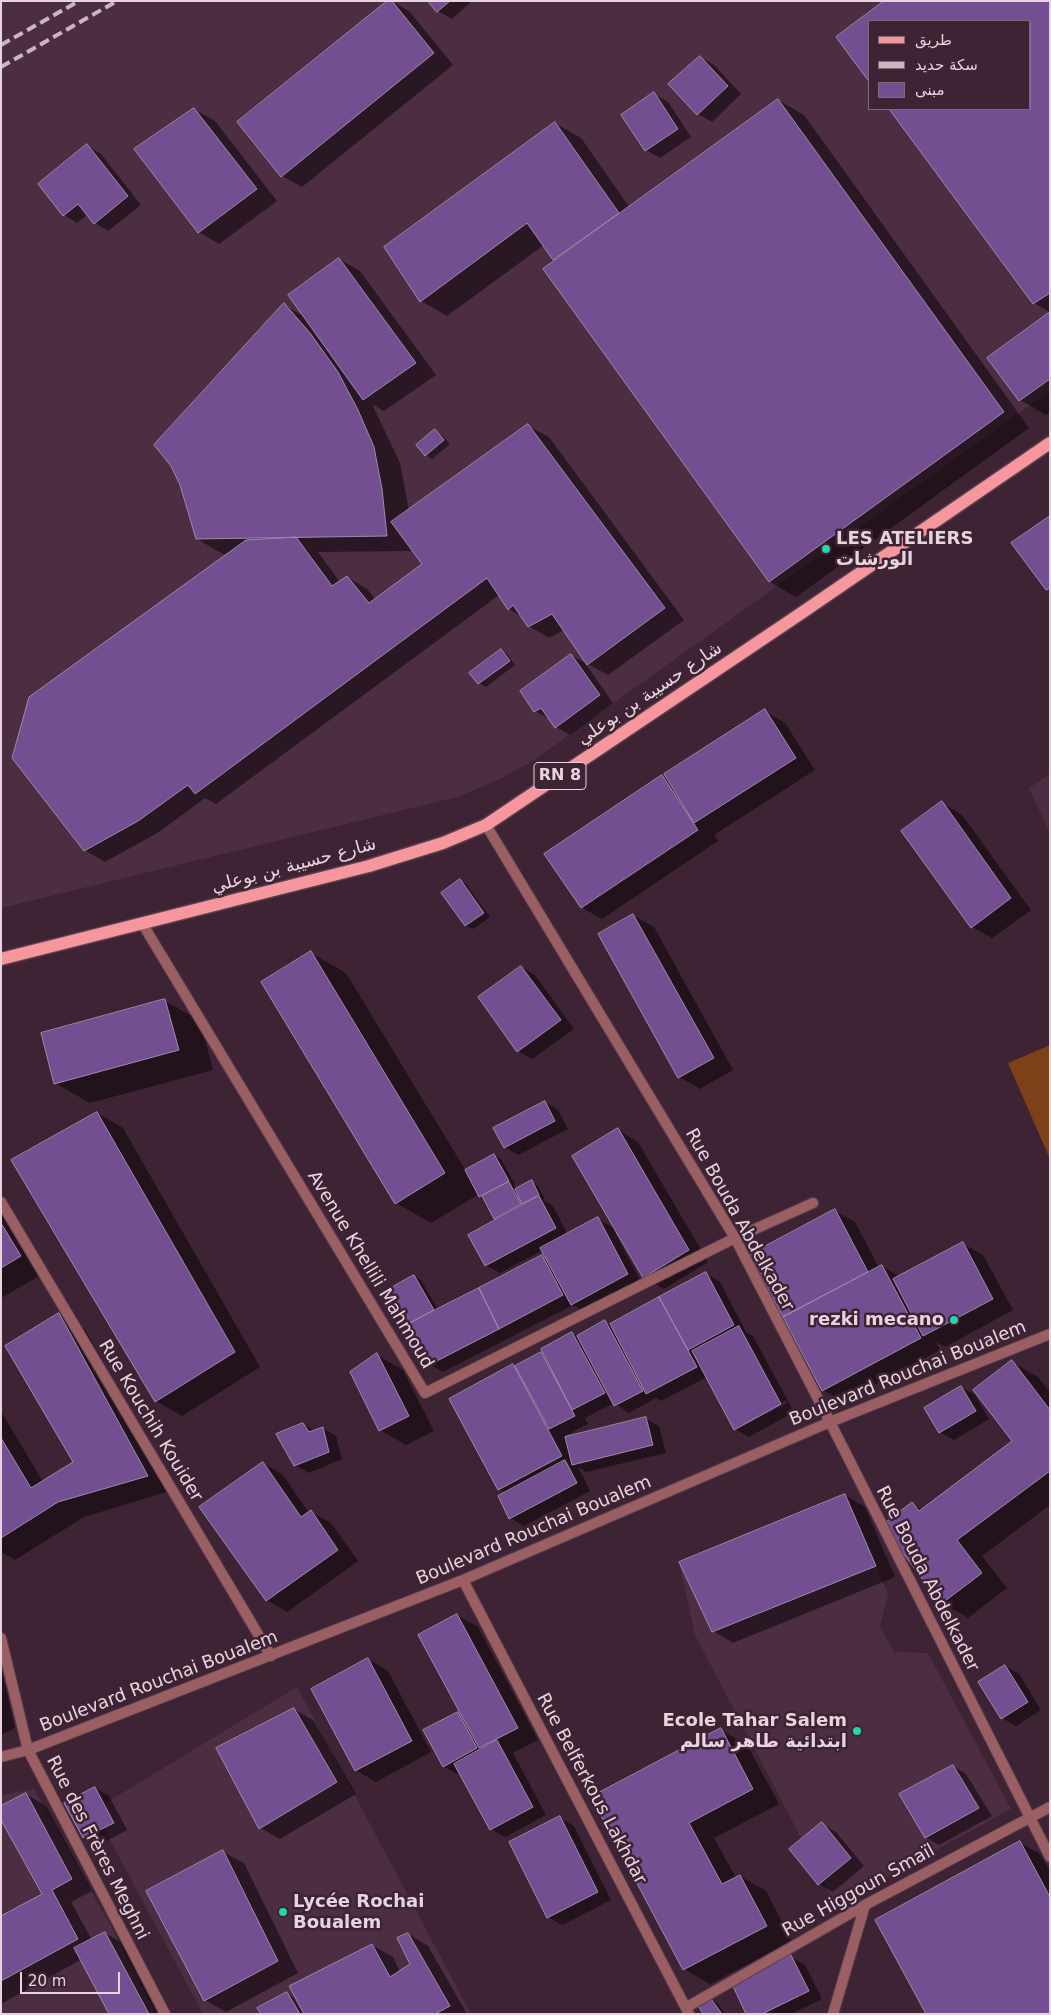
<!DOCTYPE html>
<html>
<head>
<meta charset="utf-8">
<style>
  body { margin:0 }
  #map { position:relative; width:1051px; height:2015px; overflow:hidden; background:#3e2334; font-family:"DejaVu Sans","Noto Naskh Arabic",sans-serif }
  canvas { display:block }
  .frame { position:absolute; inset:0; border:2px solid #e6d4de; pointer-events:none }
  .legend { position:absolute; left:868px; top:20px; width:162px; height:90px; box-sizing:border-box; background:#3e2334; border:1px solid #816a78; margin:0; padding:6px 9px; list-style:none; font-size:15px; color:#e6d4de }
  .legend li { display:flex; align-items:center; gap:10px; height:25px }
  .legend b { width:25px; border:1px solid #816a78 }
  .scale { position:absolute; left:20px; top:1972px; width:100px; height:22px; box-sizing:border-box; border:2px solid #e6d4de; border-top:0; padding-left:6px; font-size:15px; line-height:18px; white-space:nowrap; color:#e6d4de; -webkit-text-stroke:4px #3e2334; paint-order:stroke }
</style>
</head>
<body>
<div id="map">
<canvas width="1051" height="2015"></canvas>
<div class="frame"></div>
<ul class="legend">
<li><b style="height:6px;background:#f6979d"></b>طريق</li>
<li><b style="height:6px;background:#cab6c1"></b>سكة حديد</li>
<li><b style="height:14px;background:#734f91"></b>مبنى</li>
</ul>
<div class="scale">20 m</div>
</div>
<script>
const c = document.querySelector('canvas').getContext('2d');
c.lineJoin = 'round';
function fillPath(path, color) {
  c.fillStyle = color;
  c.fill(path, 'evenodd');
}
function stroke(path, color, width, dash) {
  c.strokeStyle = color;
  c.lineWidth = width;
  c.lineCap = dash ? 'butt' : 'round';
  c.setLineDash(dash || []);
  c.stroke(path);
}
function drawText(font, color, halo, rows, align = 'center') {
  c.font = font + ' "DejaVu Sans","Noto Naskh Arabic",sans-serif';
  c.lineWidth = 5;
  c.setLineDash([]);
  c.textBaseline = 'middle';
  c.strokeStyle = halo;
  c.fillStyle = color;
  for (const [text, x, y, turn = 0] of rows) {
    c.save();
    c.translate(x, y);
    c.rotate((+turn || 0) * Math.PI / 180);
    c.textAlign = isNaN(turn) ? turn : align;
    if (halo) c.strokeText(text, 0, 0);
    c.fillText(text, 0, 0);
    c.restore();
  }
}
const built = new Path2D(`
  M1,1H1050V391L534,760L496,781L457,797L1,908ZM870,21H1030V109H870Z
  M1050,774V834L1029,788Z
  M845,1494L888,1594L880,1627L894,1652L928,1653L1011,1809L836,1905L695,1635L679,1562Z
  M297,1687L471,2014H203L94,1810Z
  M34,1789L112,1928L156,2014H1V1795Z`);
const green = new Path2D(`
  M1050,1045V1159L1008,1063Z`);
const shadow = new Path2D(`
  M389,1H392L410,12L453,65L302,187L282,176Z
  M429,1H472L452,19L438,11Z
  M886,1H1050V312L1034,303L890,109H1030V21H870L838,38Z
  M700,57L714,65L741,94L712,122L698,114L670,85Z
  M654,94L668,102L691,137L660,158L646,150Z
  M778,100L804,115L1029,428L796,597L770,582L545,269L557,261L544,245L447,316L421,301L386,248L555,123L581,138L630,208Z
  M194,109L215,121L277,201L219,244L199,232Z
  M87,146L101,154L141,205L108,231L95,223L88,214L77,223L64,215Z
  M339,259L360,271L436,375L384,411L372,404L400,463L409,511L528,426L549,437L684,620L608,675L588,664L564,630L549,638L529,626L522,617L509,609L499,595L216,804L205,798L159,832L105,862L85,850L229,554H223L197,539L284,305L305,317ZM414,551L424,564L376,600L367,589L347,577L340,582L318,552Z
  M1050,313V413L1046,415L1020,400L989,358Z
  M435,431L442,435L450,444L432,459L425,455Z
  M501,650L507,654L515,665L486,687L479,683L471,673Z
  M571,655L585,663L613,703L570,735L556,727L550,719L535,711L521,691Z
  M765,711L785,723L815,770L714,835L718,841L602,919L581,907L662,776L669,780Z
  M942,803L962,815L1031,910L992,938L972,927Z
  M460,880L466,884L490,917L473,929L466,926L443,893Z
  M633,915L654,927L733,1070L700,1089L679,1077Z
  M311,953L346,973L466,1171L494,1155L501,1159L515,1184L513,1185L517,1189L532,1182L538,1186L545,1199L543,1200L553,1206L568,1235L598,1219L615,1229L618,1130L638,1142L708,1262L664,1289L644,1277L616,1230L614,1231L641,1282L585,1312L573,1305L443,1372L429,1364L390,1289L414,1276L421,1280L438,1310L542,1257L548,1260L543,1250L500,1273L486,1266L470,1235L498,1220L495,1218L484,1198L479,1194L431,1223L396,1203Z
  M521,967L535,975L574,1029L532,1059L518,1051L480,997Z
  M165,1001L200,1021L213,1070L90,1103L55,1083Z
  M545,1102L558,1110L568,1129L518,1155L505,1147Z
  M97,1113L123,1128L260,1367L182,1416L156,1401Z
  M1,1197L46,1272L1,1298Z
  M835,1211L855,1222L879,1268L882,1266L900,1277L963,1244L983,1255L1013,1310L945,1347L936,1342L940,1350L843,1402L823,1390L751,1256Z
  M706,1274L720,1282L746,1332L753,1336L794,1412L749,1437L735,1429L707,1377L661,1401L656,1398L629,1413L614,1403L585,1418L588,1424L565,1436L566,1438L645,1418L659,1426L666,1453L586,1472L578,1467L590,1491L524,1526L510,1518L506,1493L499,1489L513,1365L516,1367L541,1354L546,1356L572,1333L578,1336L605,1322L611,1325ZM786,1400L787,1403L741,1427V1425Z
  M59,1314L85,1329L173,1490L84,1517L15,1560L1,1552V1411L43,1482L75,1462Z
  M377,1355L403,1370L434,1431L406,1445L380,1430Z
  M1012,1362L1038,1377L1050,1392V1505L982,1556L1007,1588L968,1618L942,1603L912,1504L922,1510L1014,1441Z
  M961,1387L975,1395L989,1419L954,1440L940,1432L926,1408Z
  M303,1424L315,1431L323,1428L336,1436L342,1459L309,1473L295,1465Z
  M263,1463L283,1475L309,1513L311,1512L331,1523L358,1561L287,1612L267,1600Z
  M845,1495L865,1507L895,1577L733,1643L713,1631Z
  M457,1615L478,1627L538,1740L513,1753L546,1815L505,1837L491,1829L460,1772L457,1774L443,1766L457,1713L464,1717Z
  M368,1659L388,1671L431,1752L376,1782L356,1770Z
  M1005,1666L1019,1674L1041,1710L1016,1726L1002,1718Z
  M1,1667L15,1728L1,1735Z
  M294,1709L314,1721L356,1794L280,1839L260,1828Z
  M721,1730L747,1745L779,1804L714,1838L736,1878L740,1876L766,1891L792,1941L710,1984L684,1969L593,1798Z
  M953,1766L966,1774L992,1816L939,1845L925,1837Z
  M95,1788L109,1796L127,1830L98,1845L84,1838L66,1803Z
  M26,1794L46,1806L92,1891L71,1902L92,1940L105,1933L126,1945L162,2014H110L82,1959L1,2004V1917L43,1894Z
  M560,1818L574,1826L611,1900L562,1925L548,1917Z
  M822,1824L836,1832L864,1866L833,1892L819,1884Z
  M1020,1843L1040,1854L1050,1872V2014Z
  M223,1852L244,1863L298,1973L226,2012L205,2000Z
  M408,1934L428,1946L467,2014H262L287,1993L293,1997L302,2012L304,2010L372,1945L393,1957L400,1972L412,1965Z
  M791,1957L805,1965L822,1999L791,2014H748Z
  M711,2000L718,2004L725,2014H705Z`);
const building = new Path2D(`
  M387,1H392L434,53L281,177L237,122Z
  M428,1H450L437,12Z
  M884,1H1050V293L1033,304L889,109H1030V21H870V83L836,37Z
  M700,56L728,86L697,115L668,84Z
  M654,92L678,129L645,151L621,115Z
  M778,99L1004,412L769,582L543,269Z
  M194,108L257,189L198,233L134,149Z
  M555,122L619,213L553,260L527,223L420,302L384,247Z
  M87,144L128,196L94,224L78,204L63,216L38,184Z
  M339,258L416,363L363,400L288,295Z
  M284,303L310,333L338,372L358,410L374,447L382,489L387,536L196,539L180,485L171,466L154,445Z
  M1050,312V379L1019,401L987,358Z
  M528,424L665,608L587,665L552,614L528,627L513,605L508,610L487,578L195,794L188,785L138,821L84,851L12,758L29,697L246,540L296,537L332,586L347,576L369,603L422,564L391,522Z
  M435,429L444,440L425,456L416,445Z
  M1050,516V588L1046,590L1011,543Z
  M501,649L510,661L478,684L469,673Z
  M571,654L600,695L555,728L541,708L534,712L520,691Z
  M765,709L796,758L694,823L664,774Z
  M662,775L698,830L581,908L544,854Z
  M942,801L1011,898L971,928L901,831Z
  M460,879L484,913L465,926L441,893Z
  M633,914L714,1058L678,1078L598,934Z
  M311,951L445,1173L395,1204L261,982Z
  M521,966L561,1020L517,1052L478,997Z
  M165,999L179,1050L54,1084L41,1033Z
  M545,1101L555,1121L504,1148L493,1128Z
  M97,1112L235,1352L155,1402L11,1160Z
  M618,1128L689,1250L643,1278L572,1156Z
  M494,1154L509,1181L479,1197L465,1170Z
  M532,1180L539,1195L522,1204L515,1189Z
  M509,1182L521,1204L494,1219L482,1196Z
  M539,1196L556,1228L485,1266L468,1235Z
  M835,1209L868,1272L783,1317L749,1255Z
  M598,1217L628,1274L571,1305L540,1248Z
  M1,1223L21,1256L1,1268Z
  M963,1242L993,1299L923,1336L893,1279Z
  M542,1255L563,1295L499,1329L479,1288Z
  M882,1265L921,1338L822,1391L783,1317Z
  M706,1272L734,1325L688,1350L659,1297Z
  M414,1275L434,1310L408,1324L389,1289Z
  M479,1288L499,1329L429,1365L408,1324Z
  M659,1297L697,1367L646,1394L610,1324Z
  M59,1313L148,1476L58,1502L1,1538V1438L31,1488L73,1462L5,1346Z
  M605,1320L643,1391L614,1406L577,1336Z
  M739,1326L781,1404L734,1430L692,1351Z
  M572,1332L605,1393L572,1410L541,1349Z
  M541,1352L575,1416L549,1429L515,1366Z
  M377,1353L409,1416L379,1431L350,1372Z
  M1012,1360L1050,1410V1471L957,1540L982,1573L941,1604L882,1525L912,1502L919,1511L1012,1441L973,1390Z
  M513,1364L562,1456L498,1490L449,1399Z
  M961,1386L976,1411L939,1433L924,1408Z
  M646,1417L653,1445L572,1465L565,1437Z
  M303,1423L309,1432L323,1427L329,1452L294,1466L276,1434Z
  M565,1460L577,1483L509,1519L498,1496Z
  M263,1462L301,1517L311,1510L338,1550L266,1601L199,1507Z
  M845,1494L876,1566L712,1632L679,1562Z
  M457,1614L518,1728L479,1748L418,1635Z
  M368,1658L412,1741L355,1771L311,1689Z
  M1005,1665L1028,1702L1001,1719L978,1682Z
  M294,1708L337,1782L259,1829L216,1748Z
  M458,1712L477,1748L443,1767L423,1730Z
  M721,1728L753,1789L689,1823L722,1884L740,1875L767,1926L683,1970L591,1797Z
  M497,1740L533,1807L490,1830L454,1764Z
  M953,1765L979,1808L925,1838L899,1794Z
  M95,1787L114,1823L83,1838L64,1803Z
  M26,1793L72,1879L52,1890L78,1939L1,1981V1916L42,1894L1,1820V1806Z
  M560,1816L598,1892L547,1918L509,1842Z
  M822,1822L851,1858L818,1885L789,1849Z
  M1020,1841L1050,1897V2014H926L875,1920Z
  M223,1850L278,1961L204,2001L146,1891Z
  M105,1932L149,2014H109L74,1948Z
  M408,1933L450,2006L435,2014H304L289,1986L372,1944L390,1977L410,1964L397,1938Z
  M791,1955L809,1991L762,2014H746L732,1984Z
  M287,1992L300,2014H261L257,2008Z
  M711,1999L722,2014H703L699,2007Z`);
const street = new Path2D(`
  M486,825L735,1238L830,1422L1050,1857
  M142,923L425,1393L735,1238L813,1203
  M1,1202L271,1656
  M463,1580L689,2014
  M1,1638L28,1750L165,2014
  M1,1757L28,1750L463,1580L830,1422L1050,1334
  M687,2007L865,1905L1050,1807
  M833,2014L865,1905`);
const primary = new Path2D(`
  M1,959L369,866L443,843L486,825L800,614L1050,443`);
const rail = new Path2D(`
  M1,45L79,1
  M1,67L117,1`);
const markers = [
  [826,549,5,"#26d5ae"],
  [954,1320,5,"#26d5ae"],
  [857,1731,5,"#26d5ae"],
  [283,1912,5,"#26d5ae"]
];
const shields = [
  [560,776,52]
];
const shieldNames = [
  ["RN 8",560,776]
];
const poiNames = [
  ["LES ATELIERS",836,539],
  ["الورشات",836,560],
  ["rezki mecano",944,1320,"right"],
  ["Ecole Tahar Salem",847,1721,"right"],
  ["ابتدائية طاهر سالم",847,1742,"right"],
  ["Lycée Rochai",293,1902],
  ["Boualem",293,1923]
];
const streetNames = [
  ["شارع حسيبة بن بوعلي",650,694,-34],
  ["شارع حسيبة بن بوعلي",294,866,-15],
  ["Rue Bouda Abdelkader",739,1220,61],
  ["Avenue Khellili Mahmoud",370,1270,59],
  ["Boulevard Rouchai Boualem",908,1374,-22],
  ["Rue Kouchih Kouider",150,1421,59],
  ["Boulevard Rouchai Boualem",534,1531,-23],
  ["Rue Bouda Abdelkader",927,1579,63],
  ["Boulevard Rouchai Boualem",159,1682,-21],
  ["Rue Belferkous Lakhdar",591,1789,62],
  ["Rue des Frères Meghni",97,1848,63],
  ["Rue Higgoun Smaïl",859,1891,-29]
];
fillPath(built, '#4d2d42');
fillPath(green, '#7e4018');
fillPath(shadow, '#0007');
fillPath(building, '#734f91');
stroke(building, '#9b8baa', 1);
stroke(street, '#593f4f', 12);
stroke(primary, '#593f4f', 15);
stroke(street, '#995f63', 10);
stroke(primary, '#f6979d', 12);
stroke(rail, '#cab6c1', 4, [10, 5]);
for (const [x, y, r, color] of markers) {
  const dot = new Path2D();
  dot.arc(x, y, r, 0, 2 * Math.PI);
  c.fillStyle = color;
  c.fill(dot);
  stroke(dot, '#3e2334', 2);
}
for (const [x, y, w] of shields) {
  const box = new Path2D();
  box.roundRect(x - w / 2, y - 13.5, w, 27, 4);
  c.fillStyle = '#3e2334';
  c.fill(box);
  stroke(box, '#e6d4de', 1);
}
drawText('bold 16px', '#e6d4de', null, shieldNames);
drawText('bold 18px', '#e6d4de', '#3e2334', poiNames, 'left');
drawText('18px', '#e6d4de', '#3e2334', streetNames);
</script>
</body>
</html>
